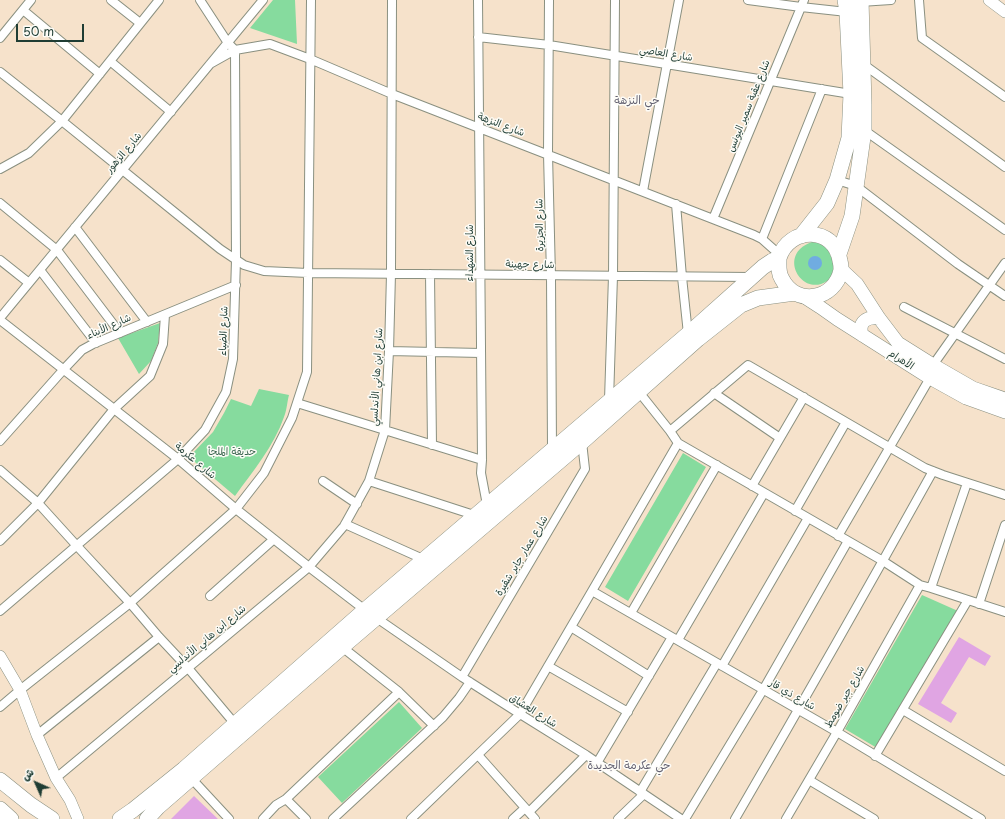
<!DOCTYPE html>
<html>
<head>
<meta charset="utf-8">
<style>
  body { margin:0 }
  #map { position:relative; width:1005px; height:819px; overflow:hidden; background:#f6e2cb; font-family:"Playpen Sans","Playpen Sans Arabic",sans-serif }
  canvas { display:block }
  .north { position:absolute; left:16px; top:763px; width:40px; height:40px; -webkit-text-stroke:3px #fdfcf7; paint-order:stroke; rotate:315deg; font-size:11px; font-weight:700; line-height:16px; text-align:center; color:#1f3d34 }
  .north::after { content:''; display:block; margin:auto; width:14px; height:18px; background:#1f3d34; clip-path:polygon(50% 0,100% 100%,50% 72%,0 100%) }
  .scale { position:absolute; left:16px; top:24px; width:68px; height:18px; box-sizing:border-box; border:2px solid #1f3d34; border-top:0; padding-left:5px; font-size:12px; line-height:14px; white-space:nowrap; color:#1f3d34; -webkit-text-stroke:3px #fdfcf7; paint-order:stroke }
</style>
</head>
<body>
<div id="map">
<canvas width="1005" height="819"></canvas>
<div class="north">ش</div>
<div class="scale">50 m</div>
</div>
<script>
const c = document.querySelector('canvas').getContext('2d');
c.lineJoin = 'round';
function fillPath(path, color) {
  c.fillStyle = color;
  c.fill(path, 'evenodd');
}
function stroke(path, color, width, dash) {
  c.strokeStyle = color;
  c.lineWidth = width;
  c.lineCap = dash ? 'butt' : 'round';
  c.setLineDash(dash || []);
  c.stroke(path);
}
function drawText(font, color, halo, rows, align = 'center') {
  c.font = font + ' "Playpen Sans","Playpen Sans Arabic",sans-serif';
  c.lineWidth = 3;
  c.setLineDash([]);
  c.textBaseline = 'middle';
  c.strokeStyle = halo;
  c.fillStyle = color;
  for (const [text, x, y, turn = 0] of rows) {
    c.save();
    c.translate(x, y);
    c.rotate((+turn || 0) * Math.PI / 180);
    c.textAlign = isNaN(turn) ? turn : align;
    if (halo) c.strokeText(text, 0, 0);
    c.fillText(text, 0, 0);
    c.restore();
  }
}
const green = new Path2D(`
  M273,0H295L297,44L250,28Z
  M812,242L826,244L836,269C834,273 831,278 827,281C802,298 776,254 812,242Z
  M160,323L158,343L151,361L139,374L118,338Z
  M259,389L289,395C287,402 287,410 284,417C274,446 253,471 235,496L189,457L213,432L224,413L231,399L251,406Z
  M683,453L706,467L628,601L605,587Z
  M922,595L958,611L877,748L845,729Z
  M399,702L422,728L342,803L318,777Z`);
const water = new Path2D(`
  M808 263a7 7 0 1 1 14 0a7 7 0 1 1-14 0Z`);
const building = new Path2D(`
  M959,637L991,656L985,666L969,657L941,703L957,713L951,723L918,704Z
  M194,796L218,819H171Z`);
const street = new Path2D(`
  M111,0L140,23
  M478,0L482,460L481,473L487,505
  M549,0L548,154L551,276L552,449
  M748,0L801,7L847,12
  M919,0L922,38L1005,97
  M845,3L891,0
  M23,10L100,74
  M478,37L549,45L851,94
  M0,38L31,0
  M110,61L171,112
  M210,64L235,50L270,44L310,59L392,94L754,235L762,239L780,255
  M863,64L1005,167
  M0,72L62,121L220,249L244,265L264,271L308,273L751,277
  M864,130L1005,230
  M0,169L29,153L62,121L159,0
  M837,180L856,186L958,264L1005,296
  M643,191L679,0
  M0,203L57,250L120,333
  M676,204L682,277L688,334
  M713,219L804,0
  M75,227L147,322
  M762,239L822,89
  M0,260L29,283
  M40,270L96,343
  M430,274L432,445
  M904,307L1005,359
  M0,318L263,0
  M0,320L178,459L236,509L309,567L365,610L462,677L520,714L586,755L681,819
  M389,351L481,353
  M933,365L1005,263
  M714,393L780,438
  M609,400L613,276L615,0
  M297,403L482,460
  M670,431L748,365L925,468L943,475L1005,495
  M0,441L64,369L82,350L93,344L236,285
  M678,443L883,561L920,585L931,588L1005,612
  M0,470L38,503L77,546L130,603L159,637L188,668L235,724
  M323,481L357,504
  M369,481L474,515
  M752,486L804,397
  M795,511L846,422
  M345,524L423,559
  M838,536L930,378
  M0,541L38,503L114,409L150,376L163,344L165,315
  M931,588L967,483
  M592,591L837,732L981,819
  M210,596L274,539
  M979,604L1005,525
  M0,611L178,459L205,430L226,392L233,359L236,260L235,50L228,43L200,0
  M631,613L717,465
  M571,627L649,676
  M678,640L764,493
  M342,647L399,692L434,726
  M548,666L628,712
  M722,666L808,518
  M462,677L585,469L582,442
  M0,707L20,690L130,603L236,509L264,473L292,418L307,372L311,0
  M903,710L1005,771
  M37,735L159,637
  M478,755L535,819
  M875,756L968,600
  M597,763L672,637
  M56,778L188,668L309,567L344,526L369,481L385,430L389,351L391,274L392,0
  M191,778L229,819
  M809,780L874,819
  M640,792L717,663
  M286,799L399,692
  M529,812L586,755
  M263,819L276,805L286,799L306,819
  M333,819L443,717L459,698L470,682
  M411,819L520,714L592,591L678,443L670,431L639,392
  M513,819L525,808
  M618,819L644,794
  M685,819L763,690L848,541
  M735,819C802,704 868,588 933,471
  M786,819L837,732L920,585`);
const secondary = new Path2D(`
  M989,0L1005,12
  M0,656L20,690L37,735L56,778L70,800L78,819`);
const primary = new Path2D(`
  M841,269L857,284L879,318L898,343L933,365L973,388L1005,399
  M803,296L820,307L837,319L930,378L966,398L1005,412
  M862,335C858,321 867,317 879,318`);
const highway = new Path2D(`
  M801,236L827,203L837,180L849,138L851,94L847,12L845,0
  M839,254L852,216L864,130V104L861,0
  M0,780L31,805L52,819
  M0,809L11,819
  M120,819L133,810L184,769L365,610L688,334L763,267L772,261L779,258C789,226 835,226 840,261C841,264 841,267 841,270C835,300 796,307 782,279C778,273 779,266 779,258
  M147,819L158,807L342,647L582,442L698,339L741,305L758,298L795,293`);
const streetNames = [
  ["شارع العاصي",666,54,9],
  ["شارع عقبة سمير اليونس",749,106,-68],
  ["شارع النزهة",501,125,21],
  ["شارع الزهور",124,153,-50],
  ["شارع الجزيرة",540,225,-91],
  ["شارع الشهداء",470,253,-90],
  ["شارع جهينة",530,265,1],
  ["شارع الأبناء",109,327,-24],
  ["شارع الضياء",224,331,-88],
  ["الأهرام",901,360,33],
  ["شارع ابن هاني الأندلسي",377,377,-87],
  ["شارع عكرمة",195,461,40],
  ["شارع عمار جابر شقيرة",522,556,-59],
  ["شارع ابن هاني الأندلسي",207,639,-40],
  ["شارع ذي قار",792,695,30],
  ["شارع جبر ضومط",845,697,-60],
  ["شارع العشاق",533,711,32]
];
const parkNames = [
  ["حديقة الملجأ",232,452]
];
const neighbourhoodNames = [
  ["حي النزهة",637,101],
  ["حي عكرمة الجديدة",629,766]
];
fillPath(green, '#86db9e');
fillPath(water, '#70ace1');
fillPath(building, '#e0a5e3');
stroke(street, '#8a9080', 10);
stroke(secondary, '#8a9080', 12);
stroke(primary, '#8a9080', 14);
stroke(highway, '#8a9080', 16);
stroke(street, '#fff', 8);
stroke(secondary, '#fff', 11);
stroke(primary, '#fff', 13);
stroke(highway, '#fff', 15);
drawText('10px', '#1f3d34', '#fdfcf7', streetNames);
drawText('10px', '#39644e', '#fdfcf7', parkNames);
drawText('11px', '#636171', '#fdfcf7', neighbourhoodNames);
</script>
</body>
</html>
